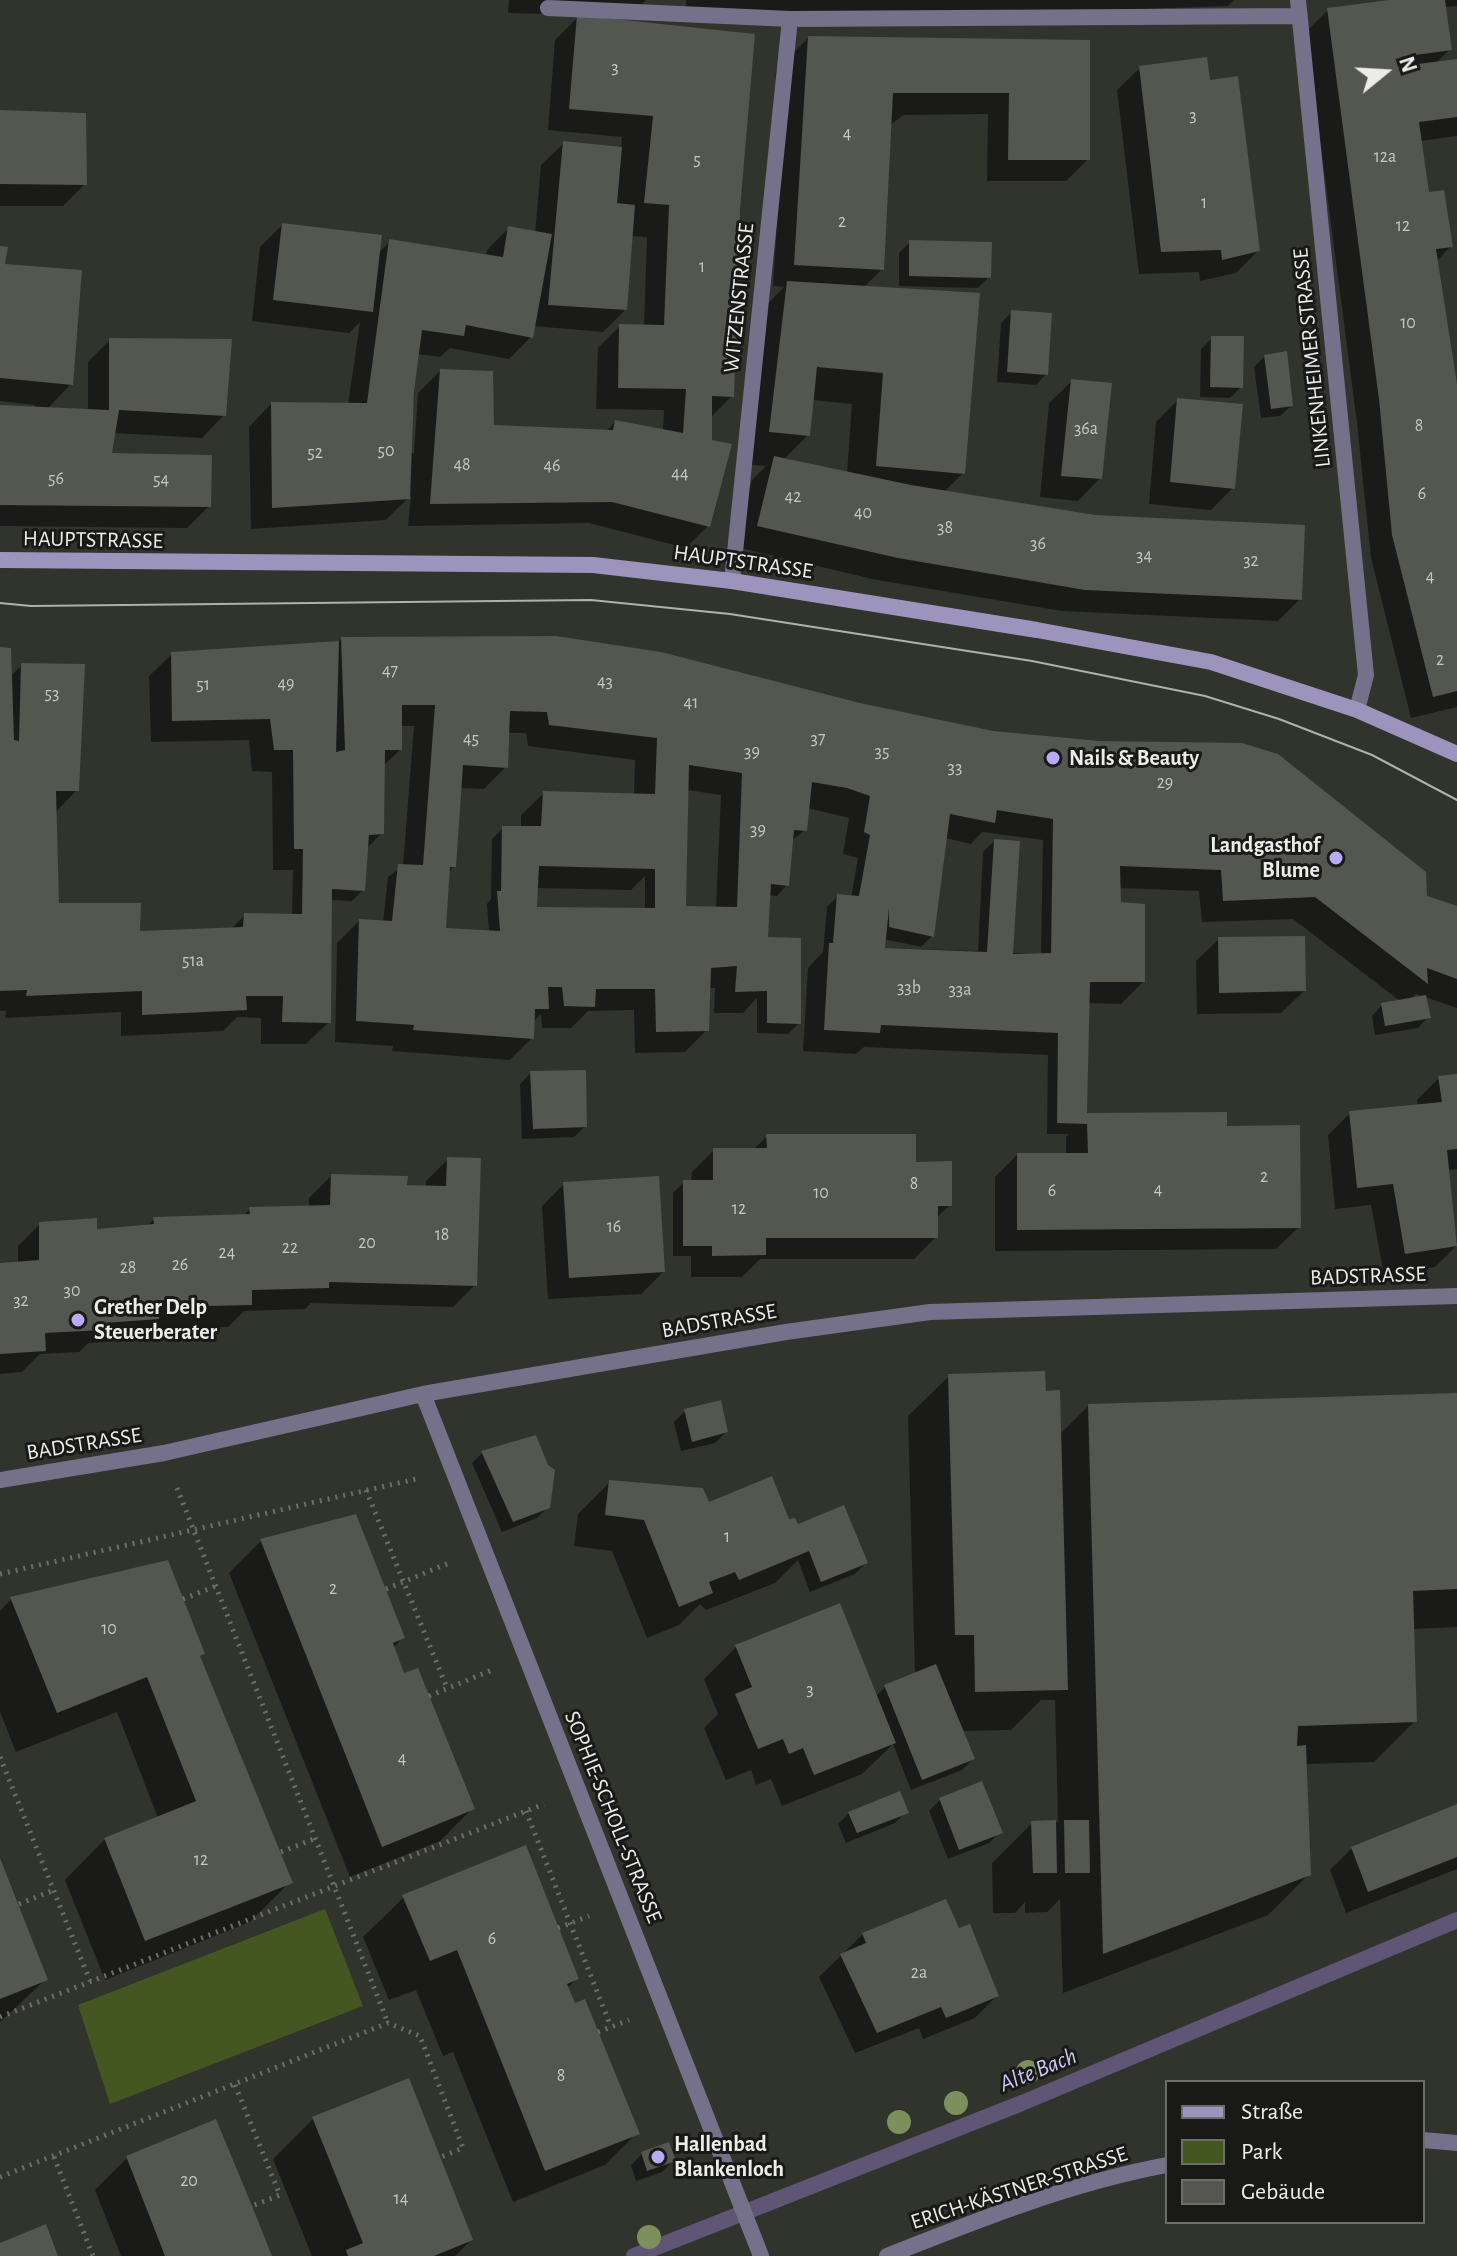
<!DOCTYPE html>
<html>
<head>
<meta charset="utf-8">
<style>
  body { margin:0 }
  #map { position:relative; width:1457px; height:2256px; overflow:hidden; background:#31332d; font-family:"Alegreya Sans",sans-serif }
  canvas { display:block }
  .legend { position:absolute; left:1165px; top:2080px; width:260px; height:144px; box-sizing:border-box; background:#191a18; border:2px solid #6d6e6c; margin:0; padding:10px 14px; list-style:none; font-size:24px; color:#ecede9 }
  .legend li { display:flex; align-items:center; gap:16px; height:40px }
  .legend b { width:40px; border:2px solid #6d6e6c }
  .north { position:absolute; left:1345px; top:32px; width:80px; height:80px; -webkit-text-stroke:6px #191a18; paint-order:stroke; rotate:72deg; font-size:22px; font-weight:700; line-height:32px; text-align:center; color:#ecede9 }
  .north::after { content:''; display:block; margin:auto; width:28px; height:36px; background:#ecede9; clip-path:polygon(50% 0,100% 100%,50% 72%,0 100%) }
</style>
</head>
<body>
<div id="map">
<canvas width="1457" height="2256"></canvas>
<ul class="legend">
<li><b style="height:10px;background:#9c94bc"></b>Straße</li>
<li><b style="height:22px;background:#455720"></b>Park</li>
<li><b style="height:22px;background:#545650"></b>Gebäude</li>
</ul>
<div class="north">N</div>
</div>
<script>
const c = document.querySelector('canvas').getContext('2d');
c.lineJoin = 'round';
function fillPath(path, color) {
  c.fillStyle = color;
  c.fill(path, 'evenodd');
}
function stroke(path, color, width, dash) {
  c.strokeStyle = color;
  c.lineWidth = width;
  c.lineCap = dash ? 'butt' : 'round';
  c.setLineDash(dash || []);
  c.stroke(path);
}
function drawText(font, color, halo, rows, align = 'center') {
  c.font = font + ' "Alegreya Sans",sans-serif';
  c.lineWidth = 6;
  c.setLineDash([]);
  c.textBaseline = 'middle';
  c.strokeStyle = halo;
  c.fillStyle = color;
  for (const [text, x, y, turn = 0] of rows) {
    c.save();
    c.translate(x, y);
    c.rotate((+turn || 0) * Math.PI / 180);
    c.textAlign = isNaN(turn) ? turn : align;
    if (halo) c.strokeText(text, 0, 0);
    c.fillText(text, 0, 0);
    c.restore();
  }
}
const green = new Path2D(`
  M325,1909L363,2006L110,2104L78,2005Z`);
const shadow = new Path2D(`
  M509,0H646L630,17L601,16L738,209L732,396L710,418L708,526L686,548L589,523L408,526L411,495L386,520L251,529L249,427L271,404L348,405L360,322L349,333L252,321L260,247L282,225L377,254L390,242L486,257L487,250L509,228L535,233L541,165L564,143L621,148L622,137L548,130L555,40L580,15L508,13ZM631,236L647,237L644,327L620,326L598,348L596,409L664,410L663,431L615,422L605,432L492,427L440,371L418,393L414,453H410L417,354L440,357L450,348L509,359L531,337L533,326L603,332L625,310Z
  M686,0H1234L1228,6L949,16L687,20Z
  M1405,0H1457V6L1444,7L1450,49L1435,64L1457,61V136L1420,141L1427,195L1451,246L1436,262L1457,386V707L1411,718L1371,558L1357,423L1306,32L1328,10Z
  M808,38L1088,42V159L1066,181H987L988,114L904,115L890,125L882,269L863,288L963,473L944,492L1300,599L1278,621L1062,611L877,580L736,547L752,480L766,466L738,464L756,316L784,287L773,286L778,206H768L776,71ZM812,400L852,404L847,473L783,460L808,435Z
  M1140,68L1208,83L1258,251L1236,273L1200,281L1199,272L1139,274L1117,90Z
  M0,113L85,184L63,206H0Z
  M910,242L989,277L978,288L899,286V253Z
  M0,248L3,265L71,384L47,409L88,411V362L110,340L224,415L202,438L113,433L110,455L209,506L187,528L0,526V407L35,408V405L0,401Z
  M1012,312L1046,374L1036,385L997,382L1001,323Z
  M1212,338L1241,387L1230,398L1200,397L1201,349Z
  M1265,356L1291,406L1280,416L1261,418L1254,367Z
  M1072,381L1100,478L1078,501L1040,497L1049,403Z
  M1178,400L1233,488L1211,510L1149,504L1156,422Z
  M342,639L1424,897L1457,909V1008L1416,994L1410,1000L1428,1017L1418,1028L1375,1035L1372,1016L1382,1005L1400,1001L1293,919L1202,922L1199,891L1119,888V902L1143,982L1121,1004L1087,1003L1085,1118L1225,1128L1299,1227L1276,1249L995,1251V1177L1017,1155H1066V1137L1069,1134H1047L1048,1055L864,1047L856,1054L803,1051L808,968L823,952L827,907L838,896L851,898L858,858L843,854L849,818L807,808L805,830L791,841L787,885L777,896L767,895L765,942L799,1023L788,1034L757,1033V998L743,1013H714L715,988H709L707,1030L685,1052L635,1053L634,1010L588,1011L571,1028H542L541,1014L533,1022L532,1038L510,1060L392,1051L393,1046L335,1042L337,943L359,921L383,923L388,877L403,866L414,726H400V750L383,766L382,833L366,849L363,890L352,901L330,900L329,1022L306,1044H261V1018L237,1017L223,1031L121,1036V1012L5,1018L6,1011H0V649L10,677L22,665L77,790L55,813L57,905L138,934L230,930L245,915L292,916L293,870H273L272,772L252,771L249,740L151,742L149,676L172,654L337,643ZM508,733H526L528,746L635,760L634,795L544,793L521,815V828H503L492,839L491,899L487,904L489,932L444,929L448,873L454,866L459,788L484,789L506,767ZM687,790L721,795L716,909H681ZM982,832L1043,840L1041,954L1011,953L994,841L983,852L978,951L883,948L884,939L921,947L932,936L945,838L971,844ZM645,876V909L534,913L536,888L631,890Z
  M1219,939L1304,991L1281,1013L1197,1014L1196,961Z
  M531,1073L585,1126L574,1137L522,1139L520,1084Z
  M1457,1077V1169L1446,1170L1457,1245L1435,1267L1384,1275L1371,1205L1335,1209L1328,1135L1350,1113L1418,1106L1417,1100L1439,1078Z
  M767,1136L914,1164L950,1205L936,1218V1237L914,1259H760L742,1277H691V1256H673V1193L684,1182H691L692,1172L714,1150H753Z
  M448,1159L475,1285L453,1307L311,1303L305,1309L244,1311L228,1327L147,1328L135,1340L88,1343L79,1352L40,1354L22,1372L0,1374V1265L18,1264V1246L40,1224L96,1231L147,1226L154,1219L242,1217L250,1209L309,1207V1198L331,1176L426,1187V1181Z
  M564,1184L663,1272L641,1294L548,1299L542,1206Z
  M949,1376L1044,1395L1059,1435L1088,1406L1457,1395V1627L1412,1629L1415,1721L1374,1762L1305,1764L1309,1874L1268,1915L1063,1993L1060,1899L1047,1912L1025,1913V1902L1015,1913H993L992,1863L1032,1823L1058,1822L1055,1700H1041L1011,1730L961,1731L973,1759L962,1770L911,1790L893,1744L862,1774L782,1806L771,1779L756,1785L751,1770L726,1780L704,1728L718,1714L704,1679L736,1647L876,1696L885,1687L915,1675L908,1416Z
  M685,1411L726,1432L715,1443L681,1451L674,1422Z
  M482,1453L548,1507L537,1518L502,1532L472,1463Z
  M610,1482L788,1522L866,1563L855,1574L810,1592L798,1560L775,1583L706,1610L700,1604L679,1625L647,1638L612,1551L574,1546L578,1514Z
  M261,1541L403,1637L393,1648L403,1676L472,1809L440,1841L350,1877L229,1573Z
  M11,1599L203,1654L198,1658L290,1882L250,1922L105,1980L65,1880L105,1839L158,1818L117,1712L16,1752L0,1712V1611Z
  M981,1784L1000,1832L989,1843L948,1859L929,1811L940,1800Z
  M1457,1806V1869L1346,1913L1330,1870L1352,1848Z
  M906,1812L895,1823L846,1843L838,1824L849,1813Z
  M0,1863L46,1979L0,2022Z
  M404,1897L577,1979L567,1988L637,2133L605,2165L513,2202L453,2052L443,2056L416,1990L389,2000L363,1937Z
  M958,1931L997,1996L975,2018L923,2039L919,2028L855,2053L819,1977L863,1934Z
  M313,2119L471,2240L455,2256H312L273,2159Z
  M215,2122L270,2256H121L95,2190L127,2158Z
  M642,2154L673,2161L662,2172L636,2181L631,2165Z`);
const stream = new Path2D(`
  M634,2256L1022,2103L1457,1920`);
const building = new Path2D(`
  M1389,0H1445L1452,50L1401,57L1402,66L1457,59V117L1419,122L1429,192L1444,190L1453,247L1436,249L1457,384V691L1433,697L1392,535L1379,399L1327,8Z
  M577,15L755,34L740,209L734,397L712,396V440L732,444L710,527L612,502L430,504L440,369L493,371L494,425L613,430L615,420L683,433L686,389L618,388L619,324L664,325L669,205L644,203L653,116L569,109Z
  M808,36L1090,40V160H1008L1009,93H893L884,270L794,265Z
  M1207,57L1210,80L1238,76L1260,251L1222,260L1221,250L1161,252L1139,66Z
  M0,110L86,113L87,185L0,184Z
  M563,141L622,147L617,203L635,205L627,310L548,305Z
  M282,223L382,235L373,312L273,300Z
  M508,226L552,234L533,338L466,325L464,336L422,330L414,392L410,499L272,508L271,402L367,403L389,239L503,257Z
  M909,240L992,242L991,278L909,276Z
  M0,246L8,247L5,264L82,270L73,385L0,378Z
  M787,281L980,293L965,474L876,466L883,373L817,367L810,436L769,432Z
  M1011,310L1052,313L1048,375L1007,372Z
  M1211,336H1244L1243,388L1210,387Z
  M109,338L232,339L226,416L119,410L112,453L212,455L211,507L0,505V405L109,410Z
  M1287,351L1293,406L1271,409L1264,355Z
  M1071,379L1112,383L1102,479L1061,476Z
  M1177,398L1243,404L1235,489L1170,482Z
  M774,456L911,485L1095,515L1305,525L1302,600L1085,590L898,558L757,526Z
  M556,636L661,652L860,703L993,731L1099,741L1242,743L1278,754L1426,872L1427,896L1457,906V979L1427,968L1428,984L1315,897L1223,901L1221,870L1120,866L1121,902L1145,904V982H1090L1087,1113L1227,1112V1126L1300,1125L1301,1228L1017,1230V1153H1088L1087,1124L1057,1123L1058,1033L881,1025L880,1033L824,1030L829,943H833L837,894L859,896L870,835L864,832L870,796L847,788L812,782L807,831L794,830L789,886L771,884L768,937L801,938V1024L767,1023V991L735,992L737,966L711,968L709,1031L656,1032L655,989H596L595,1007L564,1006L562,987H548L549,1009H535L534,1039L413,1030L414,1025L356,1021L359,919L392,921L398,864L423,865L435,705H402V750H385L384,834L369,835L365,891L332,889L331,1023L282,1022L283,996H246L247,1010L142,1015V991L26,996L27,990L0,991V647L11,648L14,740L19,741L21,663L85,664L79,791H56L59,903H141L140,931L243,927L244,913L302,914L303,849H294L293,750H274L270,719L172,721L171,652L339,641L336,752L345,750L341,637ZM510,711L547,712L549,725L657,738L655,794L543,791L541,826H502L501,891H497L500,931L446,928L450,867H456L463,765L508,768ZM689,765L742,773L737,907L686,906ZM997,810L1053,819L1051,953L1013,954L1020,841L994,839L987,952L885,948L889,908V927L934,937L950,814L995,823ZM539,866L655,869V908L537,907Z
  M1305,936L1306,991L1219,993L1218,937Z
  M1426,995L1431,1018L1385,1026L1381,1003Z
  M586,1070L587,1127L533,1129L530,1071Z
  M1457,1074V1149L1447,1150L1457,1246L1405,1254L1393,1184L1357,1188L1349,1111L1442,1102L1438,1076Z
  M766,1134H916V1162L952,1161V1206H938V1238H766V1255L712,1256V1246H683V1180H713V1148H767Z
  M447,1157L481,1158L477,1286L329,1282V1288L252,1290V1305L159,1307V1319L104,1323L103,1330L45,1333L46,1351L0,1354V1263L39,1260V1222L97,1218V1229L154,1224L153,1217L250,1214L249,1207L330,1205L331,1174L408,1176L407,1185L446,1186Z
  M659,1176L665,1272L569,1278L563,1182Z
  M1045,1371L1046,1391L1060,1390L1068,1690L975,1692L974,1635H955L948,1374Z
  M1457,1393V1589L1413,1591L1417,1722L1298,1726L1297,1746L1306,1745L1311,1875L1103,1954L1088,1404Z
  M721,1400L728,1432L692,1442L684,1409Z
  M536,1435L548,1465L555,1470L550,1508L513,1522L481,1451Z
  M772,1476L789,1519L795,1518L798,1524L844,1505L868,1563L821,1582L809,1551L739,1580L735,1572L709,1582L713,1593L679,1607L644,1520L605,1515L609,1480L703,1488L709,1502Z
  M356,1514L405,1638L393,1643L404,1673L418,1668L475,1809L382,1847L260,1539Z
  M168,1560L205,1654L200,1656L293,1883L145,1941L104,1838L196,1801L147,1677L57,1713L10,1597Z
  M840,1603L896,1743L814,1775L803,1748L789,1754L783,1739L758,1749L735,1694L752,1687L735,1645Z
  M936,1664L975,1759L922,1780L884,1685Z
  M982,1781L1003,1833L959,1850L939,1798Z
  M900,1791L909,1813L857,1833L848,1812Z
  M1457,1804V1857L1368,1892L1351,1847Z
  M1056,1820L1057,1873H1033L1031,1821Z
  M1064,1820H1089L1090,1873H1065Z
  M526,1845L579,1979L567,1984L575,2003L585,1999L640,2134L545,2171L457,1950L430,1961L402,1895Z
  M0,1858L48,1980L0,1999Z
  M946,1899L959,1928L970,1924L999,1996L946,2018L941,2007L877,2033L840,1954L866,1943L862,1933Z
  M409,2078L473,2240L434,2256H348L346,2250L363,2243L312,2117Z
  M216,2119L252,2206L272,2256H165L126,2156Z
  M669,2142L676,2161L647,2171L641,2152Z
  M46,2224L58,2256H0V2243Z`);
const path = new Path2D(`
  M177,1488L388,2023
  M366,1490L447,1688
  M0,1574L416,1479
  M386,1589L449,1563
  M183,1599L216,1586
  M429,1696L492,1670
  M0,1757L90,1981
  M526,1811L611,2027
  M281,1852L316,1838
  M19,1904L54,1890
  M558,1928L589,1916
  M0,2017L544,1804
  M598,2032L629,2020
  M235,2085L280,2195L252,2206
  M54,2157L93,2256
  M0,2177L388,2023L420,2036L463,2148L441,2157`);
const street = new Path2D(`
  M1298,0L1366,675L1357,710
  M548,8L790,19
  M732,581L790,19L1299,16
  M423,1394L761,2256
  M0,1480L164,1453L423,1394L786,1332L930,1312L1457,1296
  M1423,2140L1457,2143
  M887,2256C978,2220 1070,2183 1167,2165`);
const secondary = new Path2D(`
  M0,560L593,565L732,581L1037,630L1211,662L1357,710L1457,754`);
const tram = new Path2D(`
  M0,603L31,606L591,600L730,614L1032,661L1205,696L1279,719L1372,755L1457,800`);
const trees = [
  [1028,2072],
  [956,2103],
  [899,2122],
  [649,2237]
];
const markers = [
  [1053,758,8,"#baaaf6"],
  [1336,858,8,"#baaaf6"],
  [78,1320,8,"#baaaf6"],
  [658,2157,8,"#baaaf6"]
];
const numberNames = [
  ["3",615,68],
  ["3",1193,116],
  ["4",847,134],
  ["12a",1385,157],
  ["5",697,160],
  ["1",1204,203],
  ["2",842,222],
  ["12",1403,226],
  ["1",702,267],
  ["10",1408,323],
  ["8",1419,426],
  ["36a",1086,429],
  ["50",386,451],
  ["52",315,453],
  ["48",462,465],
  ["46",552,466],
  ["44",680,474],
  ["56",56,479],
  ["54",161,480],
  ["6",1422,494],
  ["42",793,497],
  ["40",863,513],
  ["38",945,528],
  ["36",1038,544],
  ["34",1144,556],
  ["32",1251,561],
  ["4",1430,577],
  ["2",1440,660],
  ["47",390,671],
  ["43",605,682],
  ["49",286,684],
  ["51",203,685],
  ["53",52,694],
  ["41",691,703],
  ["45",471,739],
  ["37",818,739],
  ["39",752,752],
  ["35",882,752],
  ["33",955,768],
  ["29",1165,783],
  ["39",758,830],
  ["51a",193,961],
  ["33b",909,988],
  ["33a",960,990],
  ["2",1264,1177],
  ["8",914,1184],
  ["4",1158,1190],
  ["6",1052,1191],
  ["10",821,1193],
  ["12",739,1209],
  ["16",614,1227],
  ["18",442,1235],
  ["20",367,1243],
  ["22",290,1248],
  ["24",227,1253],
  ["26",180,1265],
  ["28",128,1268],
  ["30",72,1291],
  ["32",21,1301],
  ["1",727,1537],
  ["2",333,1589],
  ["10",109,1629],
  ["3",810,1690],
  ["4",402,1759],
  ["12",201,1860],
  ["6",492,1939],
  ["2a",919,1973],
  ["8",561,2076],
  ["20",189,2181],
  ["14",401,2199]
];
const streetNames = [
  ["WITZENSTRASSE",739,298,-84],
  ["LINKENHEIMER STRASSE",1312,358,-96],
  ["HAUPTSTRASSE",93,540,1],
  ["HAUPTSTRASSE",743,562,8],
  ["BADSTRASSE",1368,1276,-2],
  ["BADSTRASSE",719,1321,-10],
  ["BADSTRASSE",84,1444,-9],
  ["SOPHIE-SCHOLL-STRASSE",613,1817,68],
  ["ERICH-KÄSTNER-STRASSE",1019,2188,-18]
];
const poiNames = [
  ["Nails & Beauty",1069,758],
  ["Landgasthof",1320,845,"right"],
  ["Blume",1320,870,"right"],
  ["Grether Delp",94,1307],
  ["Steuerberater",94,1332],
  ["Hallenbad",674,2144],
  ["Blankenloch",674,2169]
];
const waterNames = [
  ["Alte Bach",1038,2070,-22]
];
fillPath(green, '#455720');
fillPath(shadow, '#0007');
stroke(stream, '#5f5575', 16);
fillPath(building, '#545650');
stroke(path, '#6c6e69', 5, [2, 6]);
stroke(street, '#76718a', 16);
stroke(secondary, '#9c94bc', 16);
stroke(tram, '#afb1ac', 2);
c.fillStyle = '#7d8f5d';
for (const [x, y] of trees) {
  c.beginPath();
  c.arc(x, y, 12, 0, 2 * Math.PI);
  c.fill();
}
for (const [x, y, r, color] of markers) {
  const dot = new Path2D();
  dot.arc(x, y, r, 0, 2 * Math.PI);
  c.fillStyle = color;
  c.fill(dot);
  stroke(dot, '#191a18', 3);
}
drawText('18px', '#c6c7c3', null, numberNames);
drawText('22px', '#ecede9', '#191a18', streetNames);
drawText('bold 22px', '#ecede9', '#191a18', poiNames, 'left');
drawText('italic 24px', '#cfc6f8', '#191a18', waterNames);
</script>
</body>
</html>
